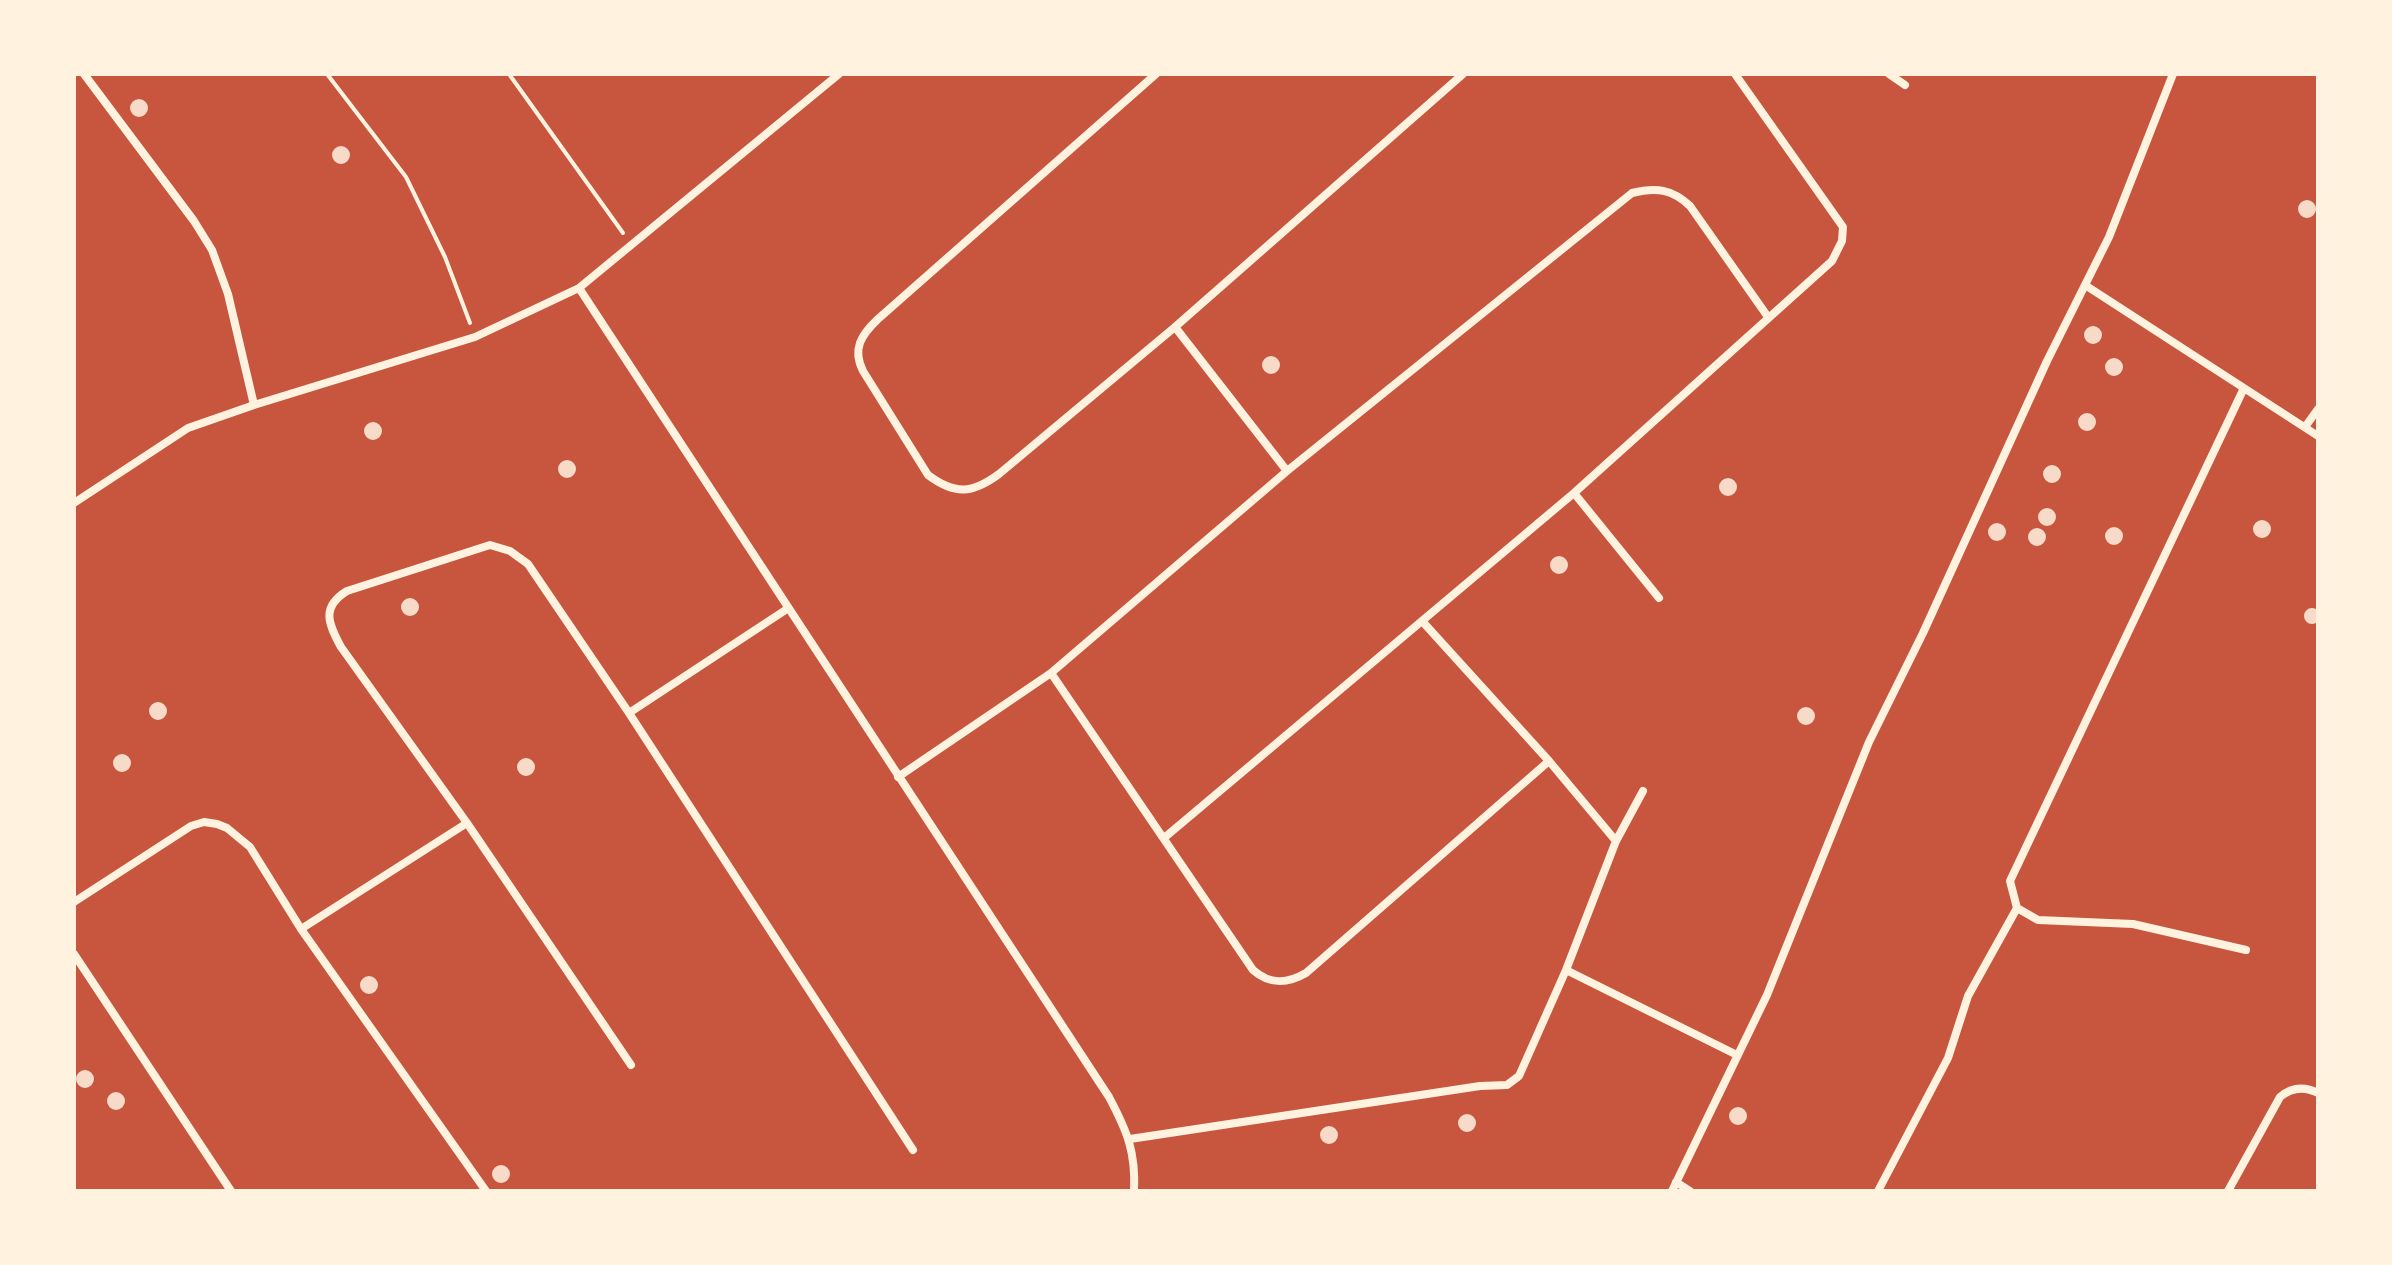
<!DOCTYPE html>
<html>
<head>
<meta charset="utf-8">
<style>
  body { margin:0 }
  #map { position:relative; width:2392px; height:1265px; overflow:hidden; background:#c8553d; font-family:Raleway,sans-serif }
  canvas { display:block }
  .frame { position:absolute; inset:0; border:76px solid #fff3e0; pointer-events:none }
</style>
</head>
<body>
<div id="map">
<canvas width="2392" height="1265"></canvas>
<div class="frame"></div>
</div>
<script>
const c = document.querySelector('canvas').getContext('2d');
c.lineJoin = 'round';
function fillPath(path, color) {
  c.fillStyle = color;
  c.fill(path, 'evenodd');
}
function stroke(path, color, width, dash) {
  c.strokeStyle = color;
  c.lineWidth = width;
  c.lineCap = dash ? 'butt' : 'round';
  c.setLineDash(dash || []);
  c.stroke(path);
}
const building = new Path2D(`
  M130 108a9 9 0 1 1 18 0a9 9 0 1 1-18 0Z
  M332 155a9 9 0 1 1 18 0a9 9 0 1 1-18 0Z
  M2298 209a9 9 0 1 1 18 0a9 9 0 1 1-18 0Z
  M2084 335a9 9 0 1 1 18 0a9 9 0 1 1-18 0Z
  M1262 365a9 9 0 1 1 18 0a9 9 0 1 1-18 0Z
  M2105 367a9 9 0 1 1 18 0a9 9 0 1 1-18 0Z
  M2078 422a9 9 0 1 1 18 0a9 9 0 1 1-18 0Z
  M364 431a9 9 0 1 1 18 0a9 9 0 1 1-18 0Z
  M558 469a9 9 0 1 1 18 0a9 9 0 1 1-18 0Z
  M2043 474a9 9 0 1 1 18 0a9 9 0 1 1-18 0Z
  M1719 487a9 9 0 1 1 18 0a9 9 0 1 1-18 0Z
  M2038 517a9 9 0 1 1 18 0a9 9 0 1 1-18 0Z
  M2253 529a9 9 0 1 1 18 0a9 9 0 1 1-18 0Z
  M1988 532a9 9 0 1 1 18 0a9 9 0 1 1-18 0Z
  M2105 536a9 9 0 1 1 18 0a9 9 0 1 1-18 0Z
  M2028 537a9 9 0 1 1 18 0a9 9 0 1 1-18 0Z
  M1550 565a9 9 0 1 1 18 0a9 9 0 1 1-18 0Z
  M401 607a9 9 0 1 1 18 0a9 9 0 1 1-18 0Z
  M2304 616a8 8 0 1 1 16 0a8 8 0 1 1-16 0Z
  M149 711a9 9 0 1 1 18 0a9 9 0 1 1-18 0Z
  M1797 716a9 9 0 1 1 18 0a9 9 0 1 1-18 0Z
  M113 763a9 9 0 1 1 18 0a9 9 0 1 1-18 0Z
  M517 767a9 9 0 1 1 18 0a9 9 0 1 1-18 0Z
  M360 985a9 9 0 1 1 18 0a9 9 0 1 1-18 0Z
  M76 1079a9 9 0 1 1 18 0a9 9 0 1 1-18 0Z
  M107 1101a9 9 0 1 1 18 0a9 9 0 1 1-18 0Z
  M1729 1116a9 9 0 1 1 18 0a9 9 0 1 1-18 0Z
  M1458 1123a9 9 0 1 1 18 0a9 9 0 1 1-18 0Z
  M1320 1135a9 9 0 1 1 18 0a9 9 0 1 1-18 0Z
  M492 1174a9 9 0 1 1 18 0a9 9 0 1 1-18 0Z`);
const path = new Path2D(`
  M327,74L406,177L445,257L470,323
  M509,74L623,233`);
const minor = new Path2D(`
  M84,74L194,221L212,250L228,294L254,405
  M1156,74L878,319C861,335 852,349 863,371L928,475C955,495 972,494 999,474L1175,327L1463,74
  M1889,74L1905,85
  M2085,285L2318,436
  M579,288L1109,1097C1127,1131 1136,1152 1134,1191
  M1175,327L1287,471
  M2244,388L2010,881L2017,908L2038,920L2133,924L2246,950
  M2305,427L2318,409
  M1574,493L1659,598
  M74,503L188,428L254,405L475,337L579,288L839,74
  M1422,621L1549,761L1616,841
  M1051,673L1253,970C1270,985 1287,984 1306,973L1549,761
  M629,713L787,609
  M898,777L1051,673L1287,471L1632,193C1656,187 1672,189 1690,206L1768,317
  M1164,838L1574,493L1832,261L1842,241L1843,227L1735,74
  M74,902L191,826L204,822L217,824L227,828L250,847L301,929L486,1191
  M301,929L467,823
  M74,954L231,1191
  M1566,970L1737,1055
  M631,1065L467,823L341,647C328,623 321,607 347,591L490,545L510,551L528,564L629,713L913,1150
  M1130,1139L1480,1086L1507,1085L1519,1076L1566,970L1616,841L1643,791
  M1676,1182L1690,1191
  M1672,1191L1767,995L1869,742L1923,633L2047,361L2109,237L2173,74
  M1878,1191L1948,1058L1968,996L2017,908
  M2228,1191L2280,1097C2292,1087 2304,1086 2318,1093`);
fillPath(building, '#f7dbc8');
stroke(path, '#fff3e0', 4);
stroke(minor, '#fff3e0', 8);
</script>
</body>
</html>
